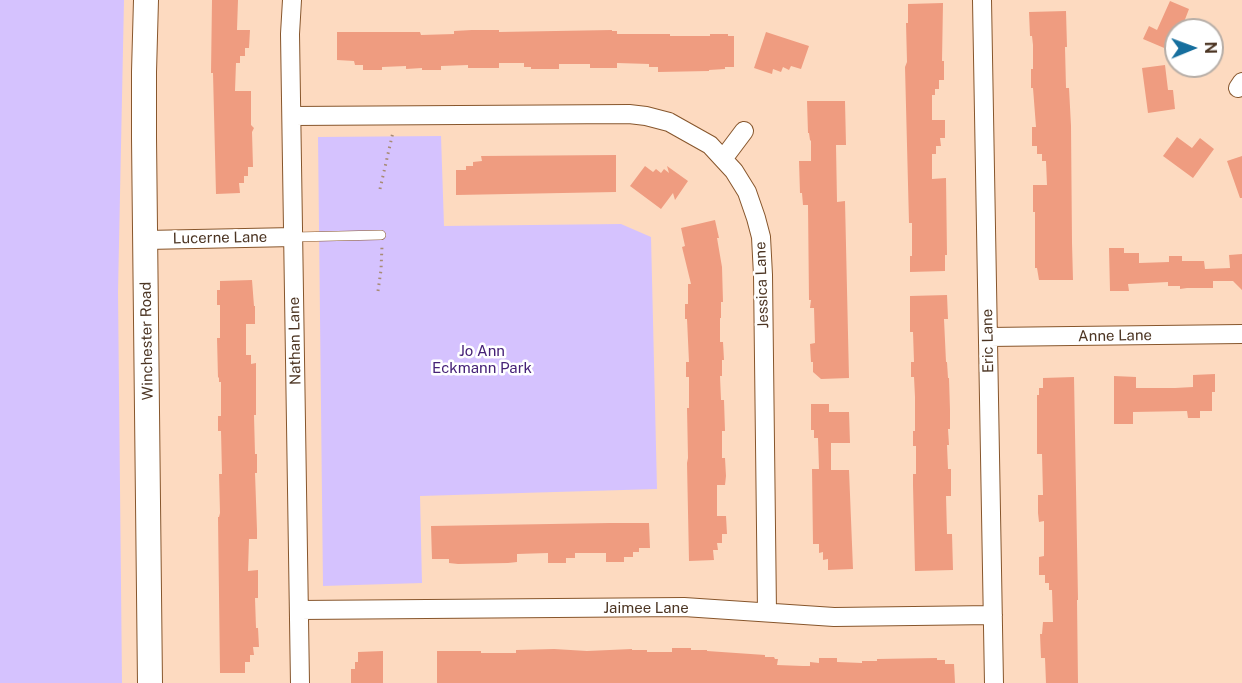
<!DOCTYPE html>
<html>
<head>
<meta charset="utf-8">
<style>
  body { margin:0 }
  #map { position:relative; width:1242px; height:683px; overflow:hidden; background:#fddac0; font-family:"Public Sans",sans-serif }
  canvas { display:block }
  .north { position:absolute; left:1164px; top:18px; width:60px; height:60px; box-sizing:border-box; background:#fff; border:2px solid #b7aea7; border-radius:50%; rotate:89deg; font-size:16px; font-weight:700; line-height:24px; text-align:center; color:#4c3523 }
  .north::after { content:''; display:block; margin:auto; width:21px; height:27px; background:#166f9e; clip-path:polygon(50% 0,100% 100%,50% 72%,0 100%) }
</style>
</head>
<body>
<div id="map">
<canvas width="1242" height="683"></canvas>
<div class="north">N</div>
</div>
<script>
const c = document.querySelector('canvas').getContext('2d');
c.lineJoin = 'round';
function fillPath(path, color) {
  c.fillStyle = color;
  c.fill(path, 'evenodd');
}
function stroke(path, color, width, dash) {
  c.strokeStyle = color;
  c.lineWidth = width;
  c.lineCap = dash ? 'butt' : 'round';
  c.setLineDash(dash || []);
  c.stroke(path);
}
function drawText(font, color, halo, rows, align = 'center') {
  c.font = font + ' "Public Sans",sans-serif';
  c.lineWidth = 5;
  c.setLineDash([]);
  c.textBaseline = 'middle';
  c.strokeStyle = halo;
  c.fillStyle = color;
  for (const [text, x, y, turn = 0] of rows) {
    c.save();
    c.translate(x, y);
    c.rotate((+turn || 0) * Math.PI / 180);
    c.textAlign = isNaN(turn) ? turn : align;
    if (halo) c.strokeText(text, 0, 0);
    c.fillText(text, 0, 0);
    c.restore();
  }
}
const green = new Path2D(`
  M0,0H124L118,292L122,683H0Z
  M441,136L444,226L621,224L651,237L657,489L420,496L422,583L323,586L318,137Z`);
const building = new Path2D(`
  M212,0H238L237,30H250L249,48H245V56H240V63H236L235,91H251V125L254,128L252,132L253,167H248V176H244V183H239L240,193L216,194L213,73H211Z
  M1170,1L1189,9L1181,30H1176V53L1143,39L1149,26L1157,30Z
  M943,3L942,61H944V80H939V89H935V95H932V120H945V138H940L941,146H936V154H932V179L946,178L947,255H945V271L910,272V256H912V223H909L905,67L907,62L906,23H908V4Z
  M1066,11L1067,47H1065L1066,88H1069L1071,126L1072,243L1073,280H1039L1037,268H1035V212H1033V185H1047L1046,161H1042V154H1037V146H1032V127H1036L1033,88H1031V69H1033V45L1032,36H1030L1029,12Z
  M472,30H499V32L612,30V31H617V34H670V36H710V34H728V36H734V67H725V69L709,70V71L658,72V67H649V64L617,63V68H590V64H559V69H531V67H524V63H499V68H468V65L441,66V70H422V68L406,69V66L382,67V70H363V65H355L354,61L337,60V32H420L421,35L454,34V31Z
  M766,32L809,46L801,69L791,66L789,70L783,67L781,72L773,69L772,74L754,68Z
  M1165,65L1168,90H1173L1175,109L1148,113L1142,68Z
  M807,101H845L846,145H836L837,202L845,201L849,378L821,379L813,372V362H811L810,344L815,343L814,308H810L811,300H809L808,205H803L802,193H800L799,161H811V141L810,140L809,133H808Z
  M1177,137L1192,148L1200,138L1214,149L1193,178L1163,156Z
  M616,155V192L456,195V170H466V166H473V162L482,161L481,156Z
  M1242,156V198H1240L1227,161Z
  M645,166L653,172L656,169L661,173L664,169L669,173L667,166L688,181L675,200L673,193L661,209L630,186Z
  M715,220L719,238H717L722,267L723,302H721V318H720V342H723L724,360H722V376H720L721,400H724L725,431H722V458H725L726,476L725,485H717V516H726L727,534H722V543H717L718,550H713L714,560L689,561L687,463L688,458L687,408H689V377H686V362H689L687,319H685V304H688V284H691L682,247L685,246L681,228Z
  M1109,248H1124V253H1139V263L1169,262V256H1182V261H1204L1205,269L1230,268L1229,255L1242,254V290L1233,281H1213V288H1187L1180,289V286H1168V282L1128,284L1129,291H1110Z
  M252,280L254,306H255V324H246V355H251V364L256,363V415H254L255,454H257V473H255L257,530V539H249L248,571L258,570V598H255L256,628H258L259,647H253L254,655H250V662H245V673H220L218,517H219L220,513L219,474H222L221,431H218V416H221V382H219V377L218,378L217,338H220V305H217V290H220V281Z
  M947,295L948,319H944L946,362H947L948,378H949L950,410V429H948L949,445H947L948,469H951V496H946L947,534H952L953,570L915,571L913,485V474H916V446H913V431H915V397L914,377H911V362H914L913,332H910V296Z
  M1215,374V392H1212V411H1200V418H1188L1187,411L1133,412V424H1114V376L1136,377V388H1175L1193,387V375Z
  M1074,377L1078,600H1077L1078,683H1046L1045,658H1041L1040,634H1042L1043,622H1053L1052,590H1049V583H1045V575H1039V557L1044,556V521L1039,522L1038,513V495H1043L1042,454H1037V395H1039V388H1043V378Z
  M811,404H829V412H849L850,443H831V470H849L853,569L828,570V559L823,560V552L819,553V544H813L812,469H819L818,438H814V430H811Z
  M610,523H649L650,548H639V552H633V557H624V562H606V553H575V558H566V563H548V553L517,554V562L508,563L458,564L449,563V559H432L431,526Z
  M672,648H691V650H707V651L765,655V657H774L775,659H778L777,665L803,666H810V662L819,663V658H837V662L862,663V661H877V659L937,658V660H945V664H954L955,683H437V651H481V653H516V650L554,649L587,651L632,649V650H647V652H672Z
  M383,651V683H351V669H355V662H358V652Z`);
const path = new Path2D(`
  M380,189L393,132
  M378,291L381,270L382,246`);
const service = new Path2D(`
  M294,237L381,235`);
const minor = new Path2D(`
  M292,0L290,34L300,683
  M982,0L994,683
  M1238,88L1242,82
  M292,116L629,114L646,116L669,122L710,145L734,171L747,192L756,218L761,237L763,275L767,612
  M723,159L744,131
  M146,240L294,237
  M988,337L1242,334
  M299,610L684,607L834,617L993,615`);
const secondary = new Path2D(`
  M146,0L144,72V138L150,683`);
const streetNames = [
  ["Lucerne Lane",220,238,-1],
  ["Jessica Lane",762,285,-92],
  ["Anne Lane",1115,336,-1],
  ["Winchester Road",147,341,-91],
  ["Nathan Lane",295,341,-91],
  ["Eric Lane",988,341,-91],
  ["Jaimee Lane",646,608]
];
const parkNames = [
  ["Jo Ann",482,351],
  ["Eckmann Park",482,368]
];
fillPath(green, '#d5c2fe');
fillPath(building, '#ef9c80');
stroke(service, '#87562c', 10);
stroke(minor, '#87562c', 20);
stroke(secondary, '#87562c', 26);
stroke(path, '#a88b74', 3, [1.5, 4.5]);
stroke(service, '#fff', 9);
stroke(minor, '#fff', 18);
stroke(secondary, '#fff', 24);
drawText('15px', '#4c3523', '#fff', streetNames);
drawText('15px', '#462277', '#fff', parkNames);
</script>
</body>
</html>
